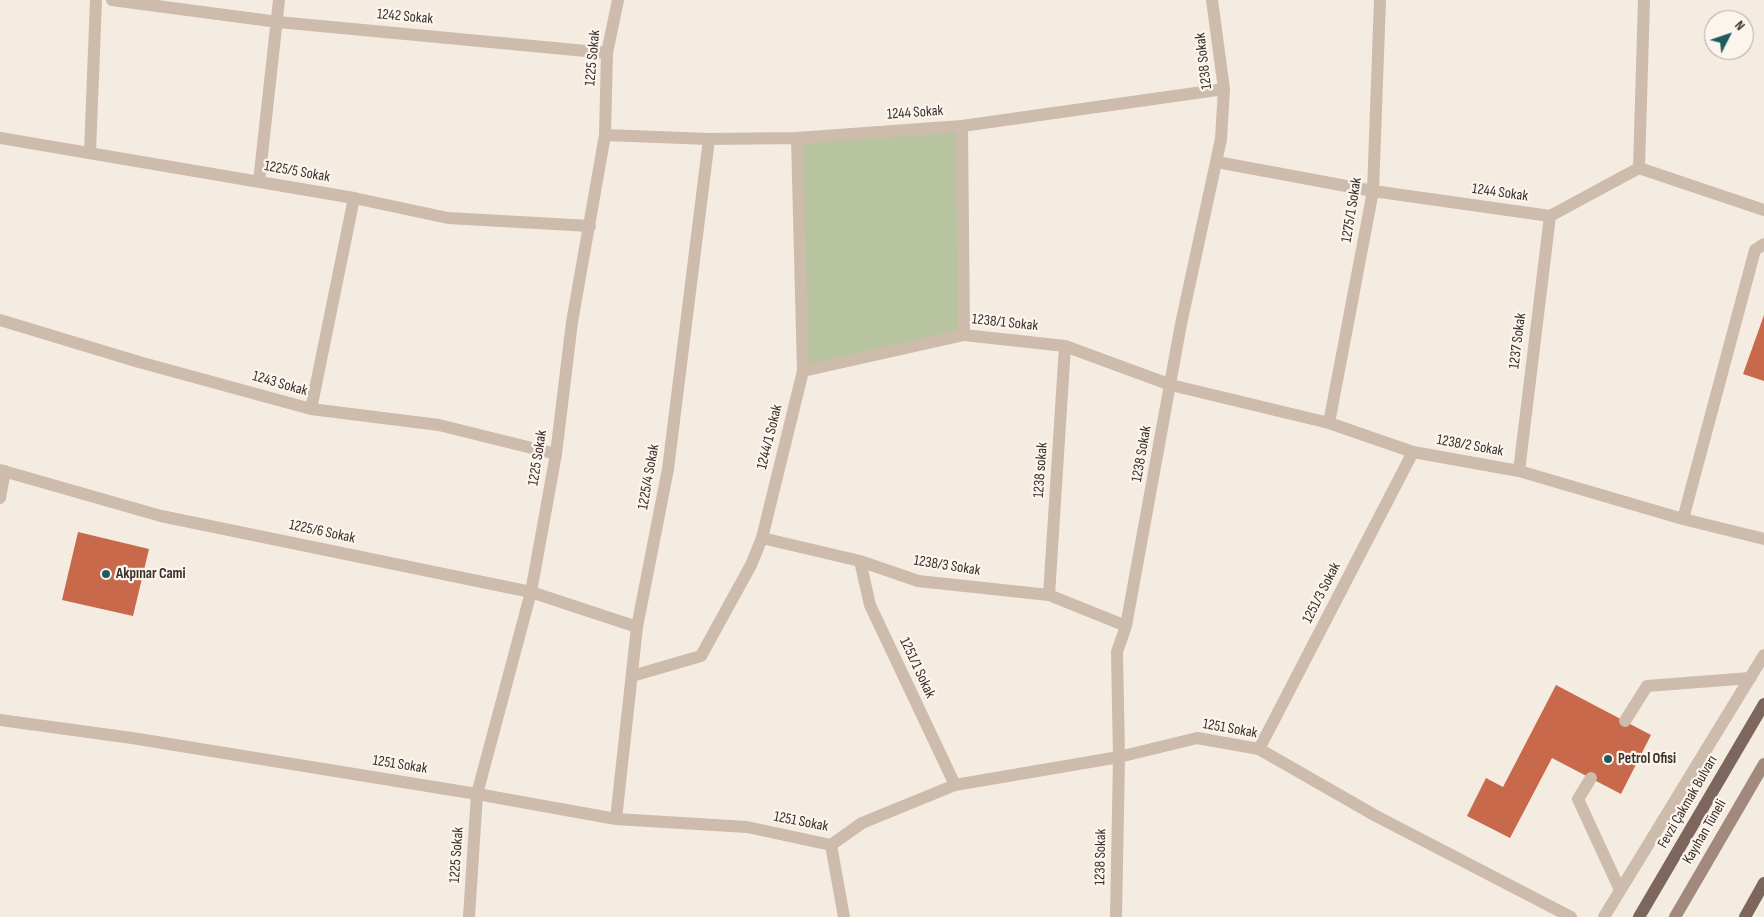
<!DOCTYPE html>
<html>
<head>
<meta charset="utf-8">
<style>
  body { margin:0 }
  #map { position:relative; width:1764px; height:917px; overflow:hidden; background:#f4ebe1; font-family:"Sofia Sans Condensed",sans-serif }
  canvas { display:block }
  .north { position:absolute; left:1704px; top:10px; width:50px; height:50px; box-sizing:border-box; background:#fbf5ee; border:1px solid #aea6a0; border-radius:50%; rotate:49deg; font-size:14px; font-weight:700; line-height:20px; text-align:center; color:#3b302b }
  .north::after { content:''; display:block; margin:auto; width:18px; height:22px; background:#1f5a5e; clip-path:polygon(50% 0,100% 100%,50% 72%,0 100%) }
</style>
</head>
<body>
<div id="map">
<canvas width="1764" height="917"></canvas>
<div class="north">N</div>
</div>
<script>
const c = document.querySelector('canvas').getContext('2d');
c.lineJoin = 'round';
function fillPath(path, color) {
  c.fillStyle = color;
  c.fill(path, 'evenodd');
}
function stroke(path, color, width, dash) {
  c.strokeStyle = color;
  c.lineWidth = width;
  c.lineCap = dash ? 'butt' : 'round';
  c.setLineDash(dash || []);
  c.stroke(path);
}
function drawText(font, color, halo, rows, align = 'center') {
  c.font = font + ' "Sofia Sans Condensed",sans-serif';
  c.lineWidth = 4.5;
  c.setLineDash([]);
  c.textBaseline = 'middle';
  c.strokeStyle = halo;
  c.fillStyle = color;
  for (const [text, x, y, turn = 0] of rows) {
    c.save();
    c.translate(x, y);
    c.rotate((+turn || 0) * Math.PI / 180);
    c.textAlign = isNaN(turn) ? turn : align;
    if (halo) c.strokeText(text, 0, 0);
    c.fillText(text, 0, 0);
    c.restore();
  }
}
const green = new Path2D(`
  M962,126L964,335L803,371L797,138Z`);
const building = new Path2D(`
  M1764,315V381L1743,374Z
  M78,532L149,549L133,616L62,600Z
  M1556,685L1651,735L1621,794L1552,758L1510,838L1467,816L1486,778L1503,787Z`);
const service = new Path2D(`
  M1625,721L1647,686L1750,678
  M1591,778L1578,799L1620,890`);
const minor = new Path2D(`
  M112,0L278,22L607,53
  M962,126L964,335
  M605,135L709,139L797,138L962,126L1224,89
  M0,138L354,198L448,218L590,226
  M90,152L96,0
  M1217,162L1373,191L1550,216L1639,168L1764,210
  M1639,168L1644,0
  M259,182L279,0
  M0,320L139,362L311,409L439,425L556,454
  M803,371L964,335L1065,346L1171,385L1329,423L1413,452L1519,471L1683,519L1764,539
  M311,409L354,198
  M1329,423L1373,191L1380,0
  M0,470L161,516L531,592L637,627
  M1519,471L1550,216
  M0,498L5,471
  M1683,519L1755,250L1764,244
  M762,538L860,561L918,581L1049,595L1126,626
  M860,561L870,605L955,785
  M1049,595L1065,346
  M632,676L701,656L751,565L762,538L803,371L797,138
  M0,720L132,738L477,794L616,819L747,827L831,845L862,823L955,785L1119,757L1197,738L1259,749L1376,816L1571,917
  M1259,749L1413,452
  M616,819L637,627L668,469L709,139
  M831,845L844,917
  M1116,917L1119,757L1117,652L1126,626L1181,324L1221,139L1224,89L1212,0
  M1604,917L1764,655`);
const tertiary = new Path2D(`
  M469,917L477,794L531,592L556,454L572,322L605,135L607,53L618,0`);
const secondary = new Path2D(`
  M1675,917L1764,764`);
const primary = new Path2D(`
  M1639,917L1764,704
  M1745,917L1764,883`);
const markers = [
  [106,574,5,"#1f5a5e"],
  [1608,759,5,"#1f5a5e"]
];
const streetNames = [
  ["1242 Sokak",405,17,5],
  ["1225 Sokak",593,58,-85],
  ["1238 Sokak",1204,61,-97],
  ["1244 Sokak",915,113,-4],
  ["1225/5 Sokak",297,172,10],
  ["1244 Sokak",1500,193,8],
  ["1275/1 Sokak",1352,210,-81],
  ["1238/1 Sokak",1005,323,6],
  ["1237 Sokak",1518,341,-83],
  ["1243 Sokak",280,384,16],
  ["1244/1 Sokak",770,437,-76],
  ["1238/2 Sokak",1470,446,10],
  ["1238 Sokak",1142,454,-80],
  ["1225 Sokak",538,458,-81],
  ["1238 sokak",1041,470,-86],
  ["1225/4 Sokak",649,477,-80],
  ["1225/6 Sokak",322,532,12],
  ["1238/3 Sokak",947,566,9],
  ["1251/3 Sokak",1322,593,-63],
  ["1251/1 Sokak",917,668,65],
  ["1251 Sokak",1230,729,10],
  ["1251 Sokak",400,765,9],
  ["Fevzi Çakmak Bulvarı",1688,802,-60],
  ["1251 Sokak",801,822,11],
  ["Kayıhan Tüneli",1705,832,-60],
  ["1225 Sokak",457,855,-86],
  ["1238 Sokak",1101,857,-89]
];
const poiNames = [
  ["Akpınar Cami",116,574],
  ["Petrol Ofisi",1618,759]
];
fillPath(green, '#b8c4a0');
fillPath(building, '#c8694b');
stroke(service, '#cdbbac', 12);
stroke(minor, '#cdbbac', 12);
stroke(tertiary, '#cdbbac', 12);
stroke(secondary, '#a18a7d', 12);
stroke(primary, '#7d675c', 12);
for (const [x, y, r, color] of markers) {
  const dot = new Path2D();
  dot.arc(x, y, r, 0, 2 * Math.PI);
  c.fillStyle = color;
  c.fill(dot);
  stroke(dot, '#fbf5ee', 2);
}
drawText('15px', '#3b302b', '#fbf5ee', streetNames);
drawText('bold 15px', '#3b302b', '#fbf5ee', poiNames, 'left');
</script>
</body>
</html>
